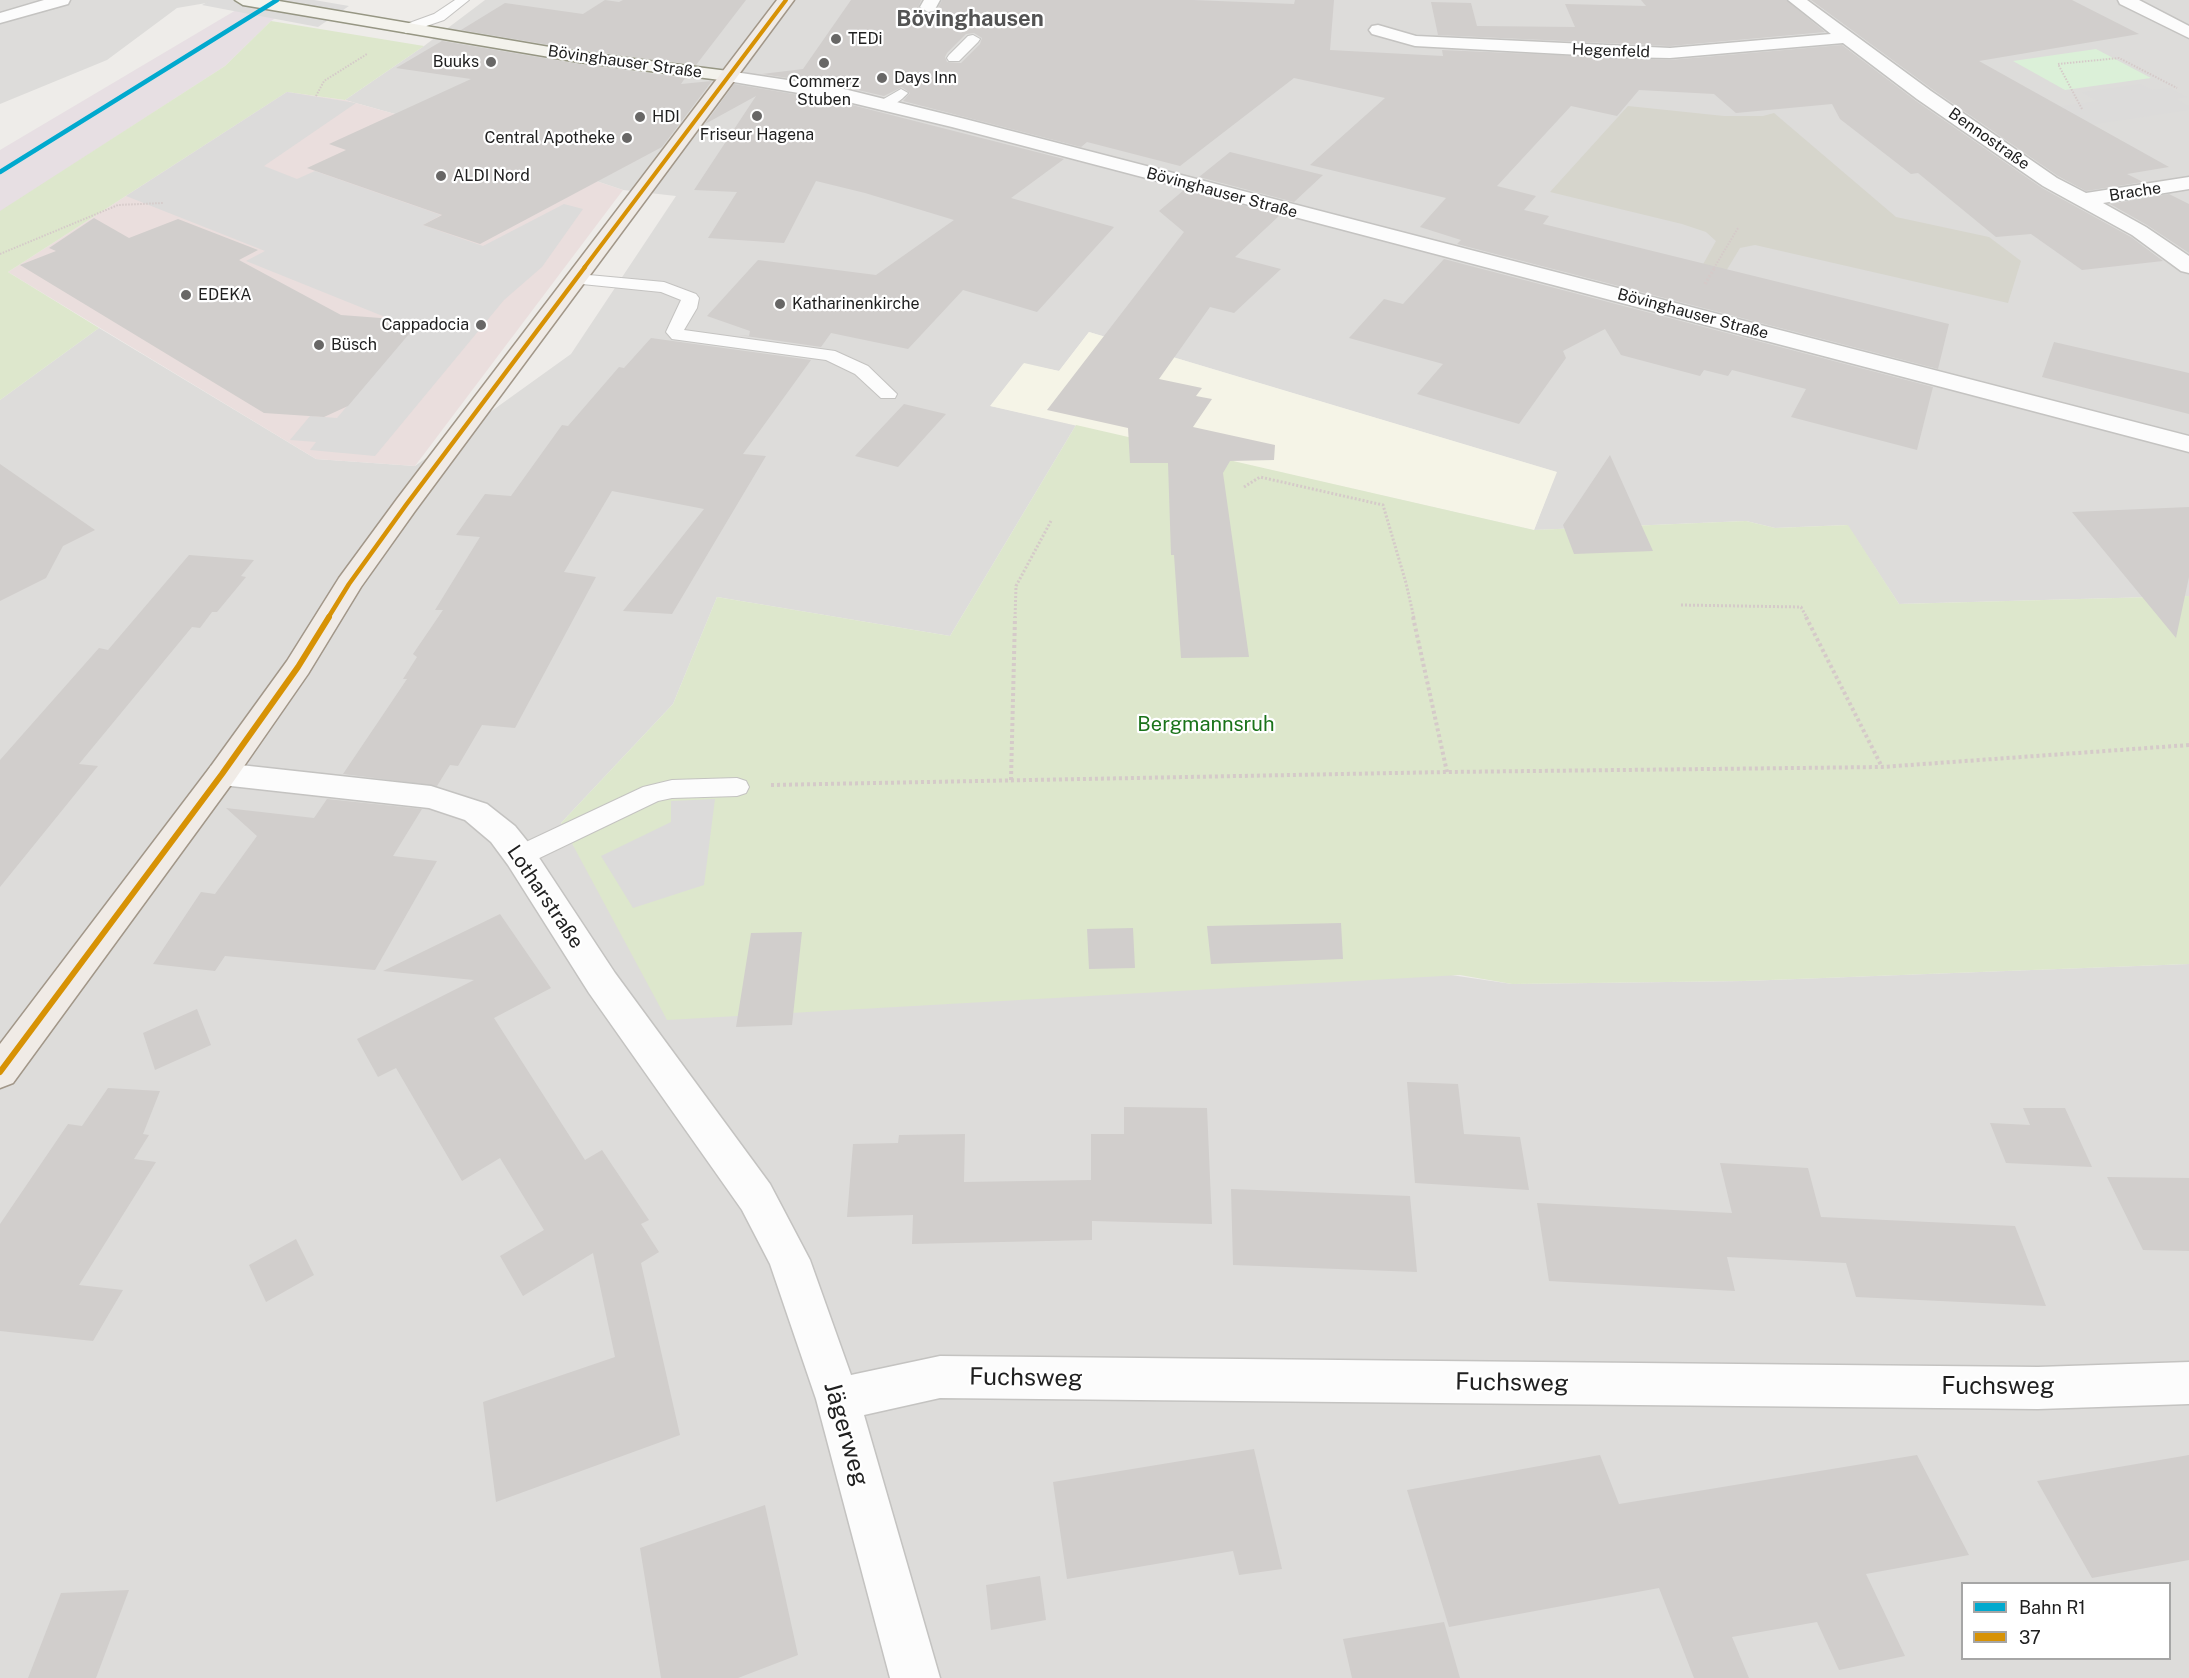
<!DOCTYPE html>
<html>
<head>
<meta charset="utf-8">
<style>
  body { margin:0 }
  #map { position:relative; width:2189px; height:1678px; overflow:hidden; background:#eeece9; font-family:"Public Sans",sans-serif }
  canvas { display:block }
  .legend { position:absolute; left:1961px; top:1582px; width:210px; height:78px; box-sizing:border-box; background:#fff; border:2px solid #a6a6a6; margin:0; padding:8px 10px; list-style:none; font-size:18px; color:#202020 }
  .legend li { display:flex; align-items:center; gap:12px; height:30px }
  .legend b { width:30px; border:2px solid #a6a6a6 }
</style>
</head>
<body>
<div id="map">
<canvas width="2189" height="1678"></canvas>
<ul class="legend">
<li><b style="height:8px;background:#00a9ce"></b>Bahn R1</li>
<li><b style="height:8px;background:#d79205"></b>37</li>
</ul>
</div>
<script>
const c = document.querySelector('canvas').getContext('2d');
c.lineJoin = 'round';
function fillPath(path, color) {
  c.fillStyle = color;
  c.fill(path, 'evenodd');
}
function stroke(path, color, width, dash) {
  c.strokeStyle = color;
  c.lineWidth = width;
  c.lineCap = dash ? 'butt' : 'round';
  c.setLineDash(dash || []);
  c.stroke(path);
}
function drawText(font, color, halo, rows, align = 'center') {
  c.font = font + ' "Public Sans",sans-serif';
  c.lineWidth = 4.5;
  c.setLineDash([]);
  c.textBaseline = 'middle';
  c.strokeStyle = halo;
  c.fillStyle = color;
  for (const [text, x, y, turn = 0] of rows) {
    c.save();
    c.translate(x, y);
    c.rotate((+turn || 0) * Math.PI / 180);
    c.textAlign = isNaN(turn) ? turn : align;
    if (halo) c.strokeText(text, 0, 0);
    c.fillText(text, 0, 0);
    c.restore();
  }
}
const residential = new Path2D(`
  M0,0H224L177,8L107,60L0,104Z
  M485,0H2189V596L1899,604L1847,525L1775,528L1746,521L1534,530L1556,472L1089,332L1059,371L1023,364L991,406L1076,425L950,636L717,597L673,704L561,823L574,846L1512,984L1744,981L2189,964V1678H0V400L99,328L316,459L415,466L571,354L676,196L623,190L395,114L345,100L424,46ZM1962,1584H2170V1658H1962Z`);
const commercial = new Path2D(`
  M287,92L345,100L395,114L623,190L415,466L316,459L8,272Z`);
const industrial = new Path2D(`
  M253,0H304L271,21L225,66L0,212V150Z`);
const education = new Path2D(`
  M1089,332L1557,472L1534,530L990,406L1024,363L1059,371Z`);
const construction = new Path2D(`
  M1628,106L1724,116H1763L1774,113L1896,217L1989,237L2021,261L2008,303L1755,245L1740,248L1714,291L1691,286L1716,241L1706,232L1682,224L1550,192Z`);
const grass = new Path2D(`
  M271,21L424,46L345,100L287,92L8,272L99,328L0,400V211L225,66Z
  M1076,425L1534,530L1746,521L1775,528L1848,525L1899,604L2189,596V964L1744,981L1512,984L1460,975L667,1020L561,823L673,704L717,597L950,636Z`);
const park = new Path2D(`
  M2096,49L2151,78L2065,90L2013,61Z`);
const parking = new Path2D(`
  M2140,84L2152,90L2170,88L2187,97L2176,99L2189,106V110L2030,134L1982,118L2097,101L2082,92Z
  M287,92L356,103L264,166L297,179L315,171L441,215L423,225L483,246L564,204L583,209L542,267L504,300L375,456L310,450L316,442L290,440L310,416L337,418L419,321L390,319L246,261L265,251L126,196Z
  M715,799L704,885L633,908L601,856L671,822V801Z`);
const pier = new Path2D(`
  M211,0H314L349,6L318,27L202,5Z`);
const building = new Path2D(`
  M605,0L619,2L623,0H746L696,65L579,50L461,30L505,3L583,14Z
  M851,0H921L918,8L928,14L936,12L942,0H1193L1294,4L1295,0H1334L1330,50L1443,56L1442,50L1670,60L1842,45L1916,101L2042,188L2131,237L2163,261L2082,270L2031,234L1996,237L1918,173L1911,174L1840,119L1832,104L1736,113L1714,94L1639,90L1617,116L1571,106L1497,186L1536,196L1524,210L1549,216L1543,224L1949,324L1938,369L1457,244L1461,240L1420,227L1446,198L1310,165L1385,98L1294,78L1180,166L1087,142L1081,147L903,101L910,93L902,87L884,96L840,86L762,74L803,69ZM974,33L982,38L980,44L961,63L947,62L945,57L947,53L966,34Z
  M1641,0H1786L1825,32L1670,46L1438,35L1431,2L1471,3L1477,26L1575,27L1565,4L1646,6Z
  M1811,0H2072L2139,34L1979,61L2169,167L2127,174L2143,182L2086,191L2058,176L1932,89Z
  M442,41L579,64L685,78L681,84L712,81L662,147L480,244L423,225L442,215L307,168L346,150L329,144L471,79L396,68Z
  M734,84L840,102L1064,159L1011,198L1114,227L1037,312L963,290L908,349L831,333L821,347L739,335L749,336L750,331L707,316L758,260L876,275L954,220L865,193L816,181L784,243L708,238L737,192L694,190L756,96L705,124Z
  M1230,152L1323,175L1294,202L1199,177Z
  M1184,190L1280,215L1235,257L1281,269L1234,313L1210,307L1159,379L1202,388L1196,396L1212,399L1193,427L1275,445L1274,460L1230,461L1223,473L1249,657L1181,658L1174,555H1171L1168,463H1130L1128,428L1047,410L1184,232L1159,211Z
  M2169,194L2189,204V253L2147,225L2110,204Z
  M94,218L129,238L178,219L258,250L239,260L341,315L420,321L348,406L324,417L264,413L20,265L56,251L49,248Z
  M1444,259L1933,387L1917,450L1791,417L1806,389L1732,370L1728,376L1704,370L1700,376L1621,355L1605,329L1563,351L1566,358L1519,424L1417,394L1443,364L1349,338L1384,299L1403,304Z
  M651,338L811,360L743,454L766,456L672,614L623,611L704,509L612,491L564,572L596,577L515,728L482,725L458,766L450,765L437,786L343,774L407,679H403L417,657L413,654L443,610H435L480,537L456,535L485,494L511,496L562,425L568,426L619,367L624,368Z
  M2054,342L2189,373V414L2042,377Z
  M904,404L946,414L898,467L855,456Z
  M1610,455L1653,551L1574,554L1563,525Z
  M0,464L95,530L63,546L46,578L0,601Z
  M2189,507V577L2176,638L2072,512Z
  M189,555L254,560L241,576L246,577L217,612H212L200,628L192,627L79,764L98,766L0,887V760L99,648L108,650Z
  M327,799L422,809L393,856L437,861L375,970L225,956L215,971L153,964L201,892L215,894L257,836L226,808L314,818Z
  M500,914L551,988L494,1018L585,1160L602,1150L649,1220L641,1224L659,1252L641,1263L680,1435L496,1502L483,1402L615,1357L593,1253L523,1296L500,1256L544,1230L500,1158L462,1181L396,1068L378,1077L357,1039L474,980L383,971Z
  M1341,923L1343,959L1211,964L1207,926Z
  M1133,928L1135,968L1089,969L1087,929Z
  M802,932L792,1025L736,1027L751,933Z
  M197,1009L211,1045L155,1070L143,1033Z
  M1407,1082L1458,1084L1464,1134L1520,1137L1529,1190L1415,1183Z
  M108,1088L160,1091L143,1134L149,1135L134,1159L156,1162L79,1285L123,1290L93,1341L0,1331V1224L68,1124L82,1126Z
  M1124,1107L1207,1108L1212,1224L1092,1221V1240L912,1244L913,1215L847,1217L853,1144L898,1143L899,1135L965,1134L964,1182L1091,1180V1134H1124Z
  M2023,1108H2065L2092,1167L2006,1163L1990,1123L2030,1125Z
  M1720,1163L1808,1168L1821,1217L2015,1226L2046,1306L1856,1297L1846,1263L1727,1257L1735,1291L1549,1281L1537,1203L1732,1213Z
  M2107,1177L2189,1178V1251L2143,1250Z
  M1231,1189L1410,1196L1417,1272L1233,1265Z
  M296,1239L314,1275L266,1302L249,1265Z
  M1254,1449L1282,1569L1239,1575L1233,1551L1067,1579L1053,1482Z
  M1600,1455L1619,1504L1917,1455L1969,1555L1866,1574L1905,1656L1839,1670L1817,1622L1732,1637L1749,1678H1694L1659,1588L1449,1627L1407,1490Z
  M2189,1455V1560L2092,1578L2037,1481Z
  M765,1505L798,1655L738,1678H661L640,1548Z
  M1040,1576L1046,1620L991,1630L986,1585Z
  M129,1590L96,1678H28L61,1593Z
  M1444,1622L1460,1678H1352L1343,1639Z`);
const pathFar2 = new Path2D(`
  M316,96L324,81L367,54
  M2082,109L2058,64L2119,58L2177,88
  M0,254L118,205L163,203
  M1714,268L1738,228`);
const pathFar1 = new Path2D(`
  M1705,284L1715,267
  M1244,487L1260,477L1383,505L1406,583L1414,618
  M1681,605L1801,607L1807,618
  M1015,618L1016,586L1051,521`);
const path = new Path2D(`
  M1413,617L1447,772
  M1806,617L1882,767
  M1011,780L1015,617
  M771,785L1447,772L1882,767L2189,745`);
const service = new Path2D(`
  M455,0H469L444,20L406,33L399,29L401,26L434,14Z
  M973,35L980,39L978,42L959,61H949L947,58L949,55L968,36Z
  M901,89L908,93C901,101 888,110 877,107L875,104Z
  M578,274L664,282L696,294L699,298L697,308L684,330L835,351L868,366L897,394L895,398H881L855,374L826,360L672,339L666,332L681,300L661,292L572,283L569,279L572,275Z
  M737,778L746,781L749,787L746,793L737,796L672,798L658,801L529,863L520,866L511,863L507,856L511,849L643,787L672,780Z`);
const minor = new Path2D(`
  M44,0H70L68,4L0,23V13Z
  M924,0H940L934,11L928,12L920,7Z
  M1788,0H1807L1931,91L2057,178L2086,193L2189,177V189L2103,203L2146,227L2189,256V273L2181,271L2132,235L2043,186L1917,99L1843,43L1670,58L1618,57L1415,46L1372,34L1369,30L1372,26L1378,25L1416,36L1670,48L1831,34Z
  M2118,0H2139L2189,26V38L2120,4Z
  M728,71L840,88L965,119L2189,436V452L952,127L840,100L722,80L719,76L722,72Z
  M222,763L431,786L487,804L515,826L532,847L615,973L770,1184L810,1260L851,1375L940,1356L2038,1367L2189,1362V1404L2038,1409L940,1398L864,1415L940,1678H890L816,1399L770,1264L742,1210L589,993L508,865L491,842L465,820L429,808L222,785L211,782L206,774L211,766Z`);
const secondary = new Path2D(`
  M235,0H273L579,52L728,71L734,72L737,76L734,80L728,81L579,62L243,5Z`);
const primary = new Path2D(`
  M777,0H794L415,511L361,587L308,674L233,782L13,1083L0,1088V1044L211,766L287,661L339,578L397,499Z`);
const bus1Far2 = new Path2D(`
  M584,268L786,0`);
const bus1Far1 = new Path2D(`
  M328,618L349,584L406,505L585,267`);
const bus1 = new Path2D(`
  M0,1072L222,774L298,667L329,617`);
const rail1 = new Path2D(`
  M0,172L277,0`);
const markers = [
  [836,39,6,"#686766"],
  [491,62,6,"#686766"],
  [824,63,6,"#686766"],
  [882,78,6,"#686766"],
  [757,116,6,"#686766"],
  [640,117,6,"#686766"],
  [627,138,6,"#686766"],
  [441,176,6,"#686766"],
  [186,295,6,"#686766"],
  [780,304,6,"#686766"],
  [481,325,6,"#686766"],
  [319,345,6,"#686766"]
];
const farPoinames = [
  ["TEDi",848,39],
  ["Buuks",479,62,"right"],
  ["Days Inn",894,78],
  ["Commerz",824,82,"center"],
  ["Stuben",824,100,"center"],
  ["HDI",652,117],
  ["Friseur Hagena",757,135,"center"],
  ["Central Apotheke",615,138,"right"],
  ["ALDI Nord",453,176],
  ["EDEKA",198,295],
  ["Katharinenkirche",792,304],
  ["Cappadocia",469,325,"right"],
  ["Büsch",331,345]
];
const farStreetnames = [
  ["Hegenfeld",1611,51,2],
  ["Bövinghauser Straße",625,62,8],
  ["Bennostraße",1989,139,35],
  ["Brache",2135,192,-9],
  ["Bövinghauser Straße",1222,193,15],
  ["Bövinghauser Straße",1693,314,15]
];
const parkNames = [
  ["Bergmannsruh",1206,725]
];
const streetNames = [
  ["Lotharstraße",545,897,56]
];
const farDistrictnames = [
  ["Bövinghausen",970,19]
];
const nearStreetnames = [
  ["Fuchsweg",1026,1378,1],
  ["Fuchsweg",1512,1383,1],
  ["Fuchsweg",1998,1387],
  ["Jägerweg",846,1434,74]
];
fillPath(residential, '#dddcda');
fillPath(commercial, '#eadedd');
fillPath(industrial, '#e7dfe3');
fillPath(education, '#f5f4e7');
fillPath(construction, '#d6d5cc');
fillPath(grass, '#dde7cc');
fillPath(park, '#dbf0d8');
fillPath(parking, '#dcdbda');
fillPath(pier, '#dddcdb');
fillPath(building, '#d1cecc');
stroke(service, '#c4c3c1', 2);
stroke(minor, '#c4c3c1', 3);
stroke(secondary, '#969683', 3);
stroke(primary, '#a29789', 3);
stroke(pathFar2, '#d5cac9', 2, [1.5, 1.5]);
stroke(pathFar1, '#d5cac9', 3, [2, 2]);
stroke(path, '#d5cac9', 4, [3, 3]);
fillPath(service, '#fcfcfc');
fillPath(minor, '#fcfcfc');
fillPath(secondary, '#f3f2ec');
fillPath(primary, '#f0ebe6');
stroke(bus1Far2, '#d79205', 4);
stroke(bus1Far1, '#d79205', 4.5);
stroke(bus1, '#d79205', 6);
stroke(rail1, '#00a9ce', 4.5);
for (const [x, y, r, color] of markers) {
  const dot = new Path2D();
  dot.arc(x, y, r, 0, 2 * Math.PI);
  c.fillStyle = color;
  c.fill(dot);
  stroke(dot, '#fff', 2);
}
drawText('16px', '#202020', '#fff', farPoinames, 'left');
drawText('16px', '#202020', '#fff', farStreetnames);
drawText('20px', '#1a731a', '#fff', parkNames);
drawText('20px', '#202020', '#fff', streetNames);
drawText('bold 22px', '#535353', '#fff', farDistrictnames);
drawText('24px', '#202020', '#fff', nearStreetnames);
</script>
</body>
</html>
